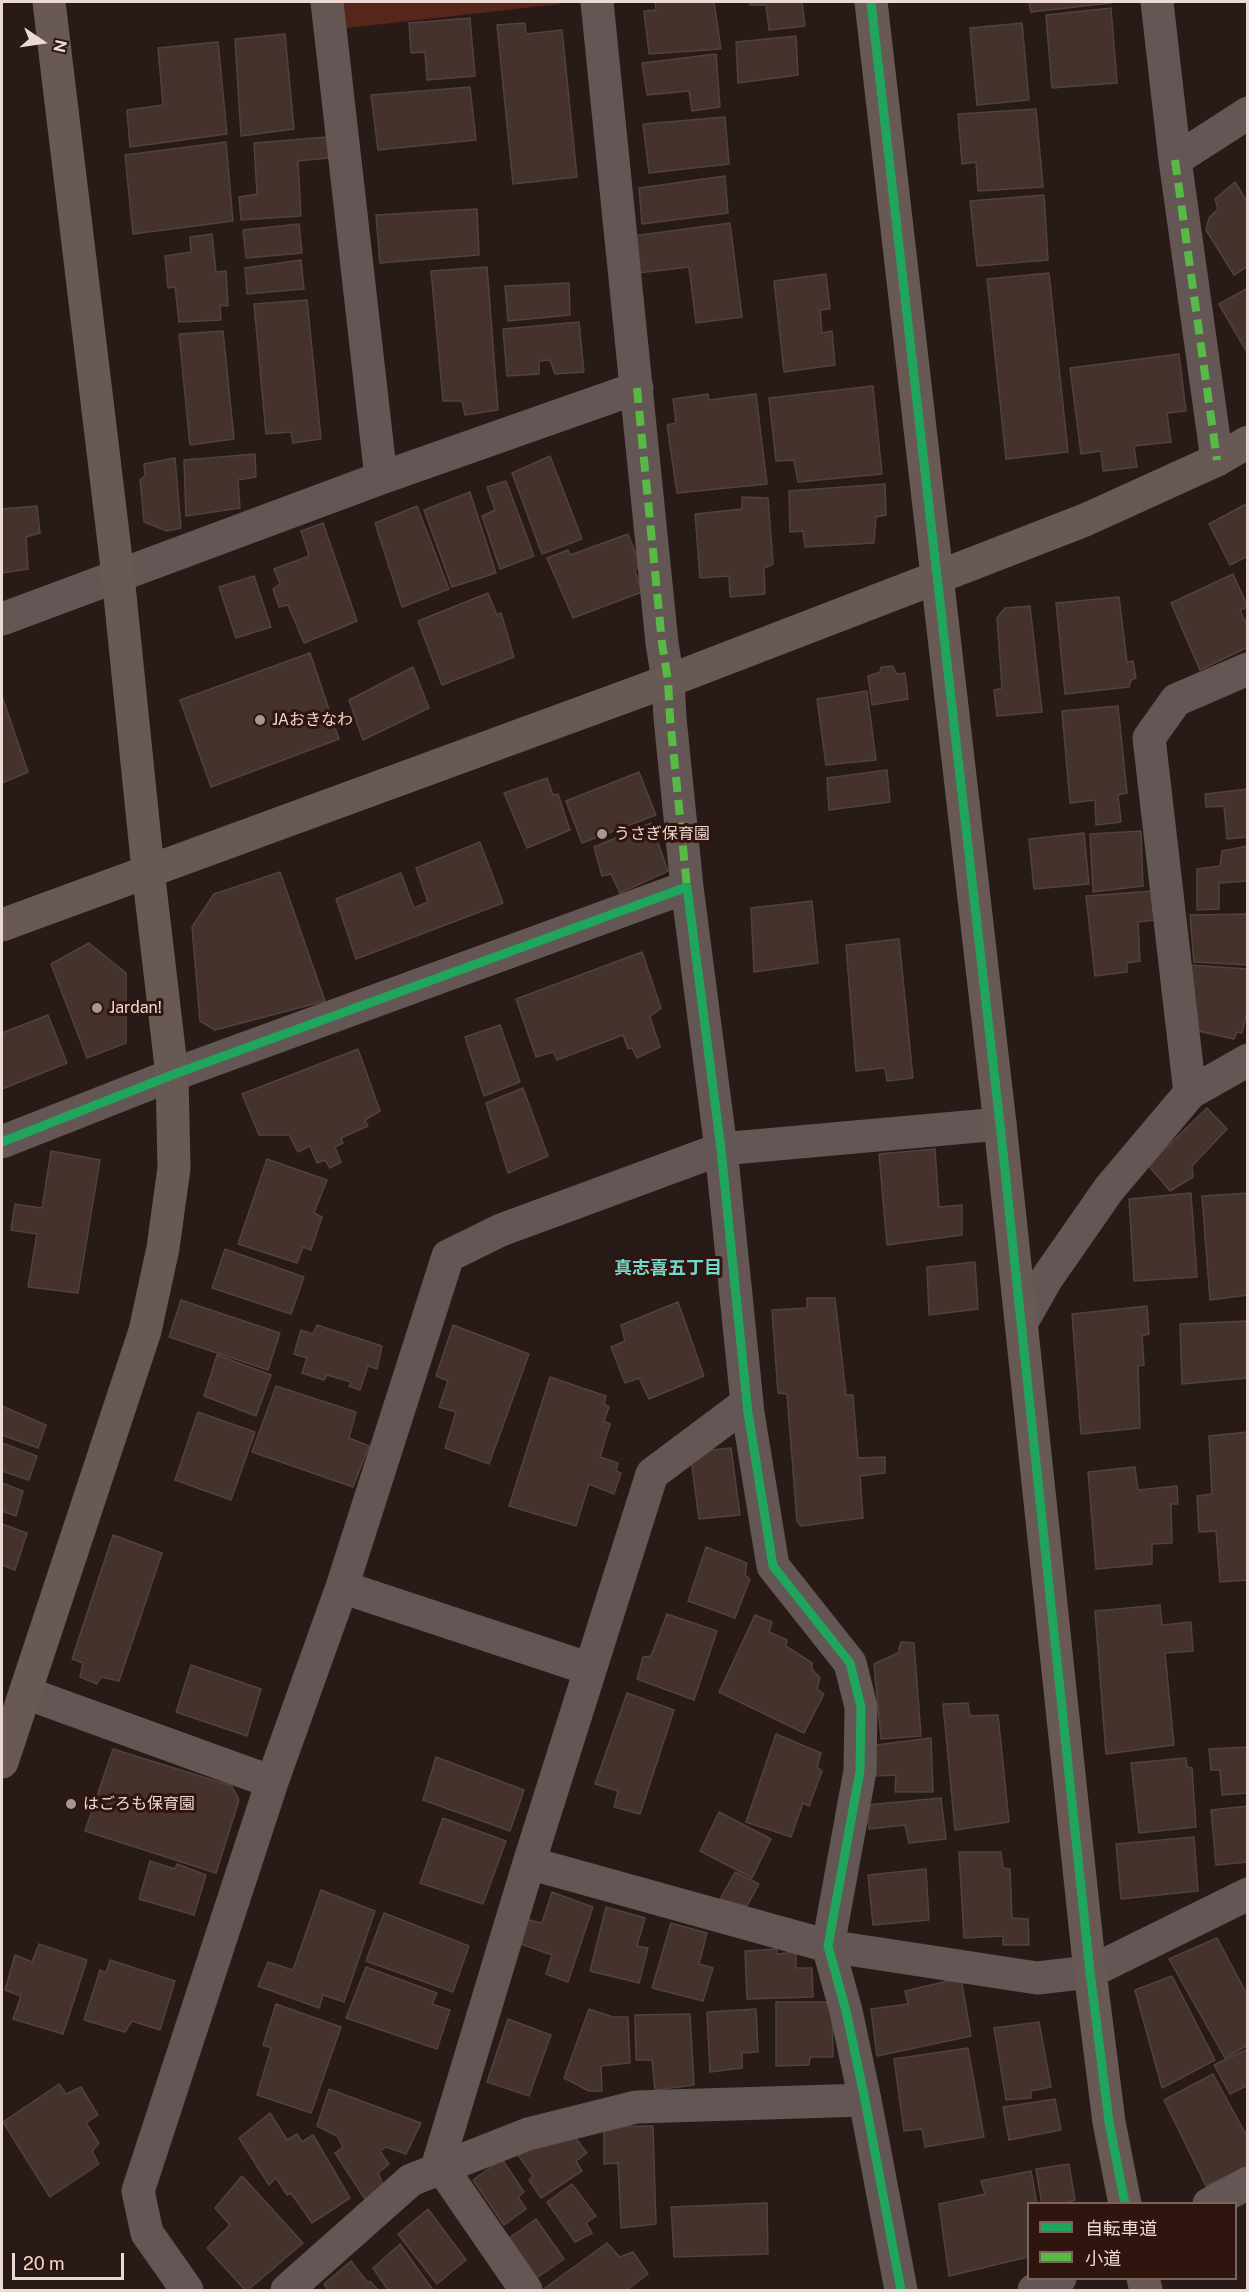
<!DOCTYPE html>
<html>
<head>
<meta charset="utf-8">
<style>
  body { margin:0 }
  #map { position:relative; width:1249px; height:2292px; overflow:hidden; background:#281a16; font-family:"Public Sans","Noto Sans JP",sans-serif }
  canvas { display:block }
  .frame { position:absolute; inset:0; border:3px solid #edd9d4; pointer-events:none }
  .legend { position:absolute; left:1027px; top:2202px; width:210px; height:78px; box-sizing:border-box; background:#30150e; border:2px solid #7c635d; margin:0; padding:8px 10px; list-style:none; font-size:18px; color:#edd9d4 }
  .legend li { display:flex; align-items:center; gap:12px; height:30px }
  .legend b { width:30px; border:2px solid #7c635d }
  .north { position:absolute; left:12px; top:12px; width:60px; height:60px; -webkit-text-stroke:4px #30150e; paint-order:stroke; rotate:103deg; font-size:16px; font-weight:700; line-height:24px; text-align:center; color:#edd9d4 }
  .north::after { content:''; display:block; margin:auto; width:21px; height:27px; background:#edd9d4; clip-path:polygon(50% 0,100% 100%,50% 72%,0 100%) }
  .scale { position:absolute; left:12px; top:2253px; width:112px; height:27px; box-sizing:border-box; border:3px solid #edd9d4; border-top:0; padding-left:8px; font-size:18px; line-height:21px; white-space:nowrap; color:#edd9d4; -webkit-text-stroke:4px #30150e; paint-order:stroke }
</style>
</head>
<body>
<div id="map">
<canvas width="1249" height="2292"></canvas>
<div class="frame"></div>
<ul class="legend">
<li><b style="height:8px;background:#20a55d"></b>自転車道</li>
<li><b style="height:8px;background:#58b947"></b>小道</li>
</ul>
<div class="north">N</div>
<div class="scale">20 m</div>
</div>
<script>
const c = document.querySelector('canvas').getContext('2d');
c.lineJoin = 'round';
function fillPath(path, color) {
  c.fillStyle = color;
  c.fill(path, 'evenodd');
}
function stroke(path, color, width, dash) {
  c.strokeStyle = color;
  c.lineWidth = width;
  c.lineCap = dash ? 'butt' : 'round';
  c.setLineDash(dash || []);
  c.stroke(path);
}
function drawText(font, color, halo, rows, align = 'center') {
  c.font = font + ' "Public Sans","Noto Sans JP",sans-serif';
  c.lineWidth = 6;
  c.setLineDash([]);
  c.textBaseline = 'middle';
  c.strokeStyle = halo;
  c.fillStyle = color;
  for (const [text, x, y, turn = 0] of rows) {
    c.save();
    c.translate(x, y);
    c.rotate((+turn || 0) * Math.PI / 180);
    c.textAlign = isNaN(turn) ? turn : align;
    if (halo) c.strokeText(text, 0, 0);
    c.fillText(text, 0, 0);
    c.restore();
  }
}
const green = new Path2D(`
  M335,2H560V4L338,29Z`);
const building = new Path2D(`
  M655,2H714L721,49L649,54L644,11L656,10Z
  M749,2H802L805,26L769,30L766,5H750Z
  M1029,2H1111V3L1031,12Z
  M1111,8L1117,83L1052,88L1046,15Z
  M470,18L475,76L427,80L425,52L411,53L409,23Z
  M525,23L526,34L562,30L577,177L513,184L497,25Z
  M1022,23L1029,100L977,105L970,28Z
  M285,34L294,129L241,136L235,39Z
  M796,36L798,75L738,83L736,42Z
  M218,42L227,134L130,147L127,110L163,105L158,48Z
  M716,54L720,107L692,111L689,91L647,95L642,63Z
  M470,87L476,140L378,150L371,95Z
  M1036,109L1043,187L978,191L976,162L962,164L958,114Z
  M725,117L729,164L649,173L643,124Z
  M327,137L329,158L298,161L301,216L241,220L239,197L257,194L254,143Z
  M226,142L233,221L133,234L125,155Z
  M725,176L728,213L642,224L639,188Z
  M1235,182L1248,203V266L1234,275L1206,230L1209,218L1218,209L1215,199Z
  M1044,195L1048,260L977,266L970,201Z
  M477,209L479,255L380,263L376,215Z
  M730,223L742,317L696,323L689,267L638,273L633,236Z
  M299,224L302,253L246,258L243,230Z
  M212,234L216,272L226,271L228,306L220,305L221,320L179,322L175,287L168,288L165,256L191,252L190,237Z
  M301,260L304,289L247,294L245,268Z
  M487,267L498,410L465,415L462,401H443L431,271Z
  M1049,273L1068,452L1006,459L987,279Z
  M826,274L830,309L820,310L822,333L832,331L835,365L784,372L774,281Z
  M569,283L570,315L508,321L505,286Z
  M1248,288V354L1219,304Z
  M307,300L321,439L293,443L291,432L266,434L254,304Z
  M579,322L584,372L555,374L550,360L539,361V374L507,376L503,329Z
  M223,331L234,439L190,445L179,334Z
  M1179,354L1186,411L1167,413L1171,442L1134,446L1137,467L1103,471L1101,451L1081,454L1070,368Z
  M873,386L882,474L798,482L794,460L776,461L769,398Z
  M708,394L709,400L756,394L767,484L677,493L667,425L676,423L673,399Z
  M255,454L256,477L238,480L240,508L186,516L184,460Z
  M550,456L582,539L542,554L512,473Z
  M175,458L181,528L167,531L144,522L140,480L145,476L144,464Z
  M506,481L534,556L500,569L482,516L495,510L487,487Z
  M885,484L886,515L876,517L874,543L805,547L803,531L790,532L789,491Z
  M470,492L496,573L452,587L424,510Z
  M742,497L768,498L773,564L764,568L765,594L730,597L729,576L700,578L695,514L742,509Z
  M1248,503V556L1230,565L1209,524Z
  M37,506L40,533L26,537L28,569L2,573V509Z
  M417,506L449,589L402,607L375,523Z
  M323,523L357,621L304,643L288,605L279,607L273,589L280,584L274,569L309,556L301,531Z
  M628,534L641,566L635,570L642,592L573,618L547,558L568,550L570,555Z
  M1233,574L1248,607L1240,610L1248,627V647L1200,670L1171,603Z
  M254,576L271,627L236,638L219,587Z
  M488,593L497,615L501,613L514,657L442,685L418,621Z
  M1119,597L1127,662L1133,661L1136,678L1131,680L1129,687L1065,694L1056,603Z
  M1030,606L1042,712L997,716L994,690L1002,688L997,618L1005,608Z
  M310,653L339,739L211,787L180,700Z
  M892,666L897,674L905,673L908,699L872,705L868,676L880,672L881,667Z
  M413,667L429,708L363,740L349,700Z
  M867,691L876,760L826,765L817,699Z
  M2,696L28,772L2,783Z
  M1118,706L1127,793L1118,795L1121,822L1096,825L1095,800L1070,803L1062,711Z
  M887,770L890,802L829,810L827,778Z
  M639,772L656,815L582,843L566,801Z
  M547,778L553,795L558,794L570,830L527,848L504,793Z
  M1248,789V837L1227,839L1224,806L1206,807L1205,794Z
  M651,823L668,871L620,893L611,874L602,876L594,847Z
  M1141,831L1143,886L1093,892L1090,834Z
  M1084,833L1089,884L1034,889L1029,839Z
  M480,842L503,903L356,959L336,899L401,873L414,908L428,902L416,868Z
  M1248,846V881L1219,883V909L1197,910V869L1220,866L1222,851Z
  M280,872L325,1001L215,1030L200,1021L192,927L214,894Z
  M1152,891L1154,920L1138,922L1140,961L1127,963V972L1095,976L1086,896Z
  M812,901L818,963L754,972L751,908Z
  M1248,914V965L1194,962L1190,915Z
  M899,939L913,1078L887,1081L885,1068L856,1071L846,945Z
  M89,943L126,973V1043L87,1058L51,964Z
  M642,952L661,1008L650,1017L660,1047L637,1058L632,1048L628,1049L623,1035L557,1060L553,1052L536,1057L516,999Z
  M1190,965L1248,969V1008L1242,1033L1237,1032L1234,1039L1198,1031Z
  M48,1015L67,1063L2,1089V1033Z
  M500,1025L520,1082L484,1096L465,1037Z
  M358,1049L380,1111L365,1120L368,1126L341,1138L343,1143L335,1147L341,1162L330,1168L325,1160L317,1163L310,1146L298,1152L289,1135H259L242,1094Z
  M523,1088L548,1156L508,1173L486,1103Z
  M1207,1108L1227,1129L1192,1166L1193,1177L1170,1191L1148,1165Z
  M935,1149L939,1207L962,1205V1235L887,1245L879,1154Z
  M51,1151L100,1160L78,1293L28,1287L37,1234L11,1230L15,1204L42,1208Z
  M267,1159L327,1180L314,1213L322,1217L311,1250L303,1247L297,1263L238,1244Z
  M1191,1193L1197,1277L1134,1281L1129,1199Z
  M1248,1193V1295L1210,1300L1202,1196Z
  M225,1249L304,1277L291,1314L212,1288Z
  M975,1262L978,1309L929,1315L927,1267Z
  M807,1298H835L846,1395H853L858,1458L885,1457V1473L860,1476L863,1518L801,1526L797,1521L787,1394L778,1393L772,1310L807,1308Z
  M181,1300L280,1333L268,1370L169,1337Z
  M678,1302L704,1376L649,1399L639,1378L625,1383L611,1347L625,1341L621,1325Z
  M1147,1306L1149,1334L1142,1336L1144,1365L1138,1366L1140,1428L1081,1434L1072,1314Z
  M1248,1321V1378L1182,1384L1180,1324Z
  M317,1325L382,1346L377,1369L368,1366L360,1390L349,1386L351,1382L327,1375L324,1380L302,1373L307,1358L294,1354L301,1330L313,1334Z
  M453,1325L529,1354L489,1464L445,1448L456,1412L439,1407L448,1381L436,1376Z
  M217,1355L271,1375L256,1416L204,1396Z
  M550,1377L606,1396L604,1404L609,1407L604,1421L610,1424L600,1457L618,1463L616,1471L621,1473L614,1494L589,1484L576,1526L509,1506Z
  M276,1386L356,1412L349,1438L369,1446L353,1487L252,1452Z
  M2,1406L46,1425L38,1448L2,1435Z
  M198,1412L255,1432L231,1500L175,1480Z
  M1248,1432V1580L1220,1582L1216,1531L1199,1532L1197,1496L1212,1494L1209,1436Z
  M2,1443L37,1456L29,1480L2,1471Z
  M731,1448L740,1515L699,1519L690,1452Z
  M1135,1467L1138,1490L1177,1486L1178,1504H1171L1172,1543L1152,1544V1564L1096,1569L1088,1472Z
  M2,1483L23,1491L16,1516L2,1511Z
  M2,1524L27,1533L15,1570L2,1565Z
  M113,1535L162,1553L119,1681L101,1677L97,1684L80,1677L83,1663L72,1659Z
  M706,1547L747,1563L745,1575L750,1579L735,1618L688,1601Z
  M1160,1605L1162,1625L1191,1622L1193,1651L1165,1653L1174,1745L1106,1754L1095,1611Z
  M667,1614L717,1631L694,1700L637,1679L643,1657L651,1656Z
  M755,1615L772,1622L769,1632L787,1640L786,1646L812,1663V1669L820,1678L817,1689L824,1694L804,1733L719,1692Z
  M901,1642L914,1643L921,1736L881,1739L874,1664L898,1653Z
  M191,1665L261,1689L247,1736L176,1712Z
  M627,1693L674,1710L640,1814L614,1807L618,1791L595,1784Z
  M968,1703L970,1716L998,1715L1009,1822L955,1830L943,1704Z
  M776,1734L821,1753L817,1767L822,1771L809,1806L803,1803L791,1837L746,1822Z
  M931,1738L933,1792H895L896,1775L876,1776L875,1745Z
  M1248,1747V1793L1222,1795L1220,1770H1211L1209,1749Z
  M113,1749L232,1786L239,1800L216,1873L85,1831Z
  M436,1757L524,1790L510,1831L423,1800Z
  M1186,1758L1187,1767L1192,1768L1196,1827L1139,1833L1131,1763Z
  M941,1798L946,1839L909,1843L905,1825L869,1829L866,1805Z
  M1248,1806V1862L1216,1865L1211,1810Z
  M719,1812L771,1839L752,1878L700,1851Z
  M443,1818L506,1841L483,1904L420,1883Z
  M1194,1837L1198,1891L1121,1899L1116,1844Z
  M959,1852H1001L1003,1868L1010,1869L1012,1918L1028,1919L1029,1945H1003V1936L964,1938Z
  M150,1861L175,1869L177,1864L206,1875L194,1915L139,1899Z
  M926,1869L929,1920L873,1925L868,1875Z
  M735,1872L759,1884L747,1906L720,1899Z
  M321,1890L375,1911L344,2002L323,1995L319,2008L258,1986L268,1962L293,1970Z
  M552,1892L593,1907L568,1982L546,1974L552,1955L518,1943L525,1919L542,1923Z
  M606,1907L645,1918L637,1946L648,1948L639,1983L590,1971Z
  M384,1913L469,1946L453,1992L366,1961Z
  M671,1923L707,1933L699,1964L713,1968L703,2001L652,1988Z
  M1217,1938L1248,1996V2045L1225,2058L1169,1959Z
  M39,1944L87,1960L63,2034L13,2019L21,1996L5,1990L15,1955L32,1962Z
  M777,1949V1954L796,1952V1968H812L813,1997L747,1999L745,1951Z
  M110,1960L175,1981L160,2030L132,2021L125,2032L84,2020L100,1970L106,1973Z
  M366,1967L437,1993L432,2004L450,2010L437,2049L346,2018Z
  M1172,1976L1215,2060L1162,2088L1135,1990Z
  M961,1978L971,2036L877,2056L871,2009L908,2004L905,1991Z
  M776,2002H832L833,2057H810L809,2065L776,2066Z
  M276,2004L341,2027L311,2113L257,2095L271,2048L263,2045Z
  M589,2009L613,2017H628L630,2063L601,2066L602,2091H589L564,2078Z
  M756,2009L758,2052L742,2053V2068L710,2072L707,2012Z
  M690,2014L694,2085L655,2090L652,2060H636L635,2015Z
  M508,2019L551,2035L529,2096L487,2082Z
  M1039,2022L1051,2087L1031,2091V2098L1006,2100L994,2028Z
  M968,2048L984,2137L925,2147L922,2129L904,2131L894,2059Z
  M1248,2049V2085L1230,2094L1214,2065Z
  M1213,2074L1248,2138V2167L1206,2186L1164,2100Z
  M59,2084L66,2094L81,2087L98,2115L86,2123L99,2143L92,2151L99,2164L50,2197L3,2122Z
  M329,2089L421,2123L406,2154L386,2147L380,2151L389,2164L378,2173L384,2186L365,2199L335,2153L343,2147L337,2136L317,2126Z
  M1055,2099L1061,2130L1009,2140L1003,2107Z
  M270,2113L287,2140L297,2134L302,2142L313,2135L350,2198L312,2223L291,2193L287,2195L276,2178L269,2185L239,2138Z
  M653,2126L656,2224L621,2228L618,2163L604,2164V2127Z
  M568,2128L587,2153L576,2161L582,2171L541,2198L529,2180L533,2176L518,2155Z
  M502,2159L524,2192L518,2197L526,2209L504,2225L473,2180Z
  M1069,2164L1075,2200L1061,2204H1042L1036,2169Z
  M1031,2171L1037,2204H1028V2257L949,2276L939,2204L985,2194L981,2181Z
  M242,2176L303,2243L248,2290H245L207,2248L230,2225L215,2208Z
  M572,2184L596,2216L586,2223L592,2233L575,2242L547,2202Z
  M767,2203L768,2254L674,2257L671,2207Z
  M428,2209L466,2260L437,2284L398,2234Z
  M536,2219L564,2259L531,2282L502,2243Z
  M607,2243L620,2257L633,2252L648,2274L627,2290H542Z
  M400,2244L433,2290H388L373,2268Z
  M351,2261L368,2283L370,2281L378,2290H328L324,2284Z`);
const street = new Path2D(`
  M327,2L381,478
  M597,2L662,643L668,681L670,718L687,887
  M1157,2L1175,160L1248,113
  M1175,160L1217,460
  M2,619L381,478L637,388
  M1190,1093L1149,738L1176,700L1248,669
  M2,1142L172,1075L687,887L721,1149L748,1413L773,1566L850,1663L861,1707L860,1771L828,1946L846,2011L865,2100L901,2290
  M1022,1322L1047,1278L1109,1189L1190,1093L1248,1060
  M747,1403L652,1474L529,1863L828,1946L1037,1978L1090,1972L1248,1894
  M342,1587L590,1669
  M26,1693L272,1782
  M442,2168L526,2290
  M436,2171L529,1863
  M1209,2204L1248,2183
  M187,2290L147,2233L138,2191L272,1782L342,1587L448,1256L501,1230L721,1149L1000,1124
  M287,2290L411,2180L528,2134L636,2107L865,2100
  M1034,2290L1060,2278`);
const secondary = new Path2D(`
  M871,2L1000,1124L1090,1972L1109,2122L1125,2204
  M2,925L668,681L938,577L1085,520L1217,460L1248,442
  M2,1762L145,1331L163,1248L174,1168L172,1075L148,870L118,576L49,2
  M1143,2278L1146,2290`);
const quiet = new Path2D(`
  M1175,160L1217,460
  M637,388L662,643L668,681L670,718L687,887`);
const cycleway = new Path2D(`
  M871,2L1000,1124L1090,1972L1109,2122L1125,2204
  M2,1142L172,1075L687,887L721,1149L748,1413L773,1566L850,1663L861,1707L860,1771L828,1946L846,2011L865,2100L901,2290`);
const markers = [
  [260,720,6,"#a89692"],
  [602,834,6,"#a89692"],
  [97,1008,6,"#a89692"],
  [71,1804,6,"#a89692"]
];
const poiNames = [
  ["JAおきなわ",272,720],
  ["うさぎ保育園",614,834],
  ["Jardan!",109,1008],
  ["はごろも保育園",83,1804]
];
const neighbourhoodNames = [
  ["真志喜五丁目",668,1268]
];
fillPath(green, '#57261b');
fillPath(building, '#46322d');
stroke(building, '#4f423f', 1.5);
stroke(street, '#635654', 33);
stroke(secondary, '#685955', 33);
stroke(quiet, '#58b947', 8, [15, 8]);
stroke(cycleway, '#20a55d', 9);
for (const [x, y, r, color] of markers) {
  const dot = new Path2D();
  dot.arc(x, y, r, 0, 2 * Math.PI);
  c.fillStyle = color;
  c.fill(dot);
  stroke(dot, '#30150e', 2);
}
drawText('16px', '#edd9d4', '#30150e', poiNames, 'left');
drawText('bold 18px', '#71dacc', '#30150e', neighbourhoodNames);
</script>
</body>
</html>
